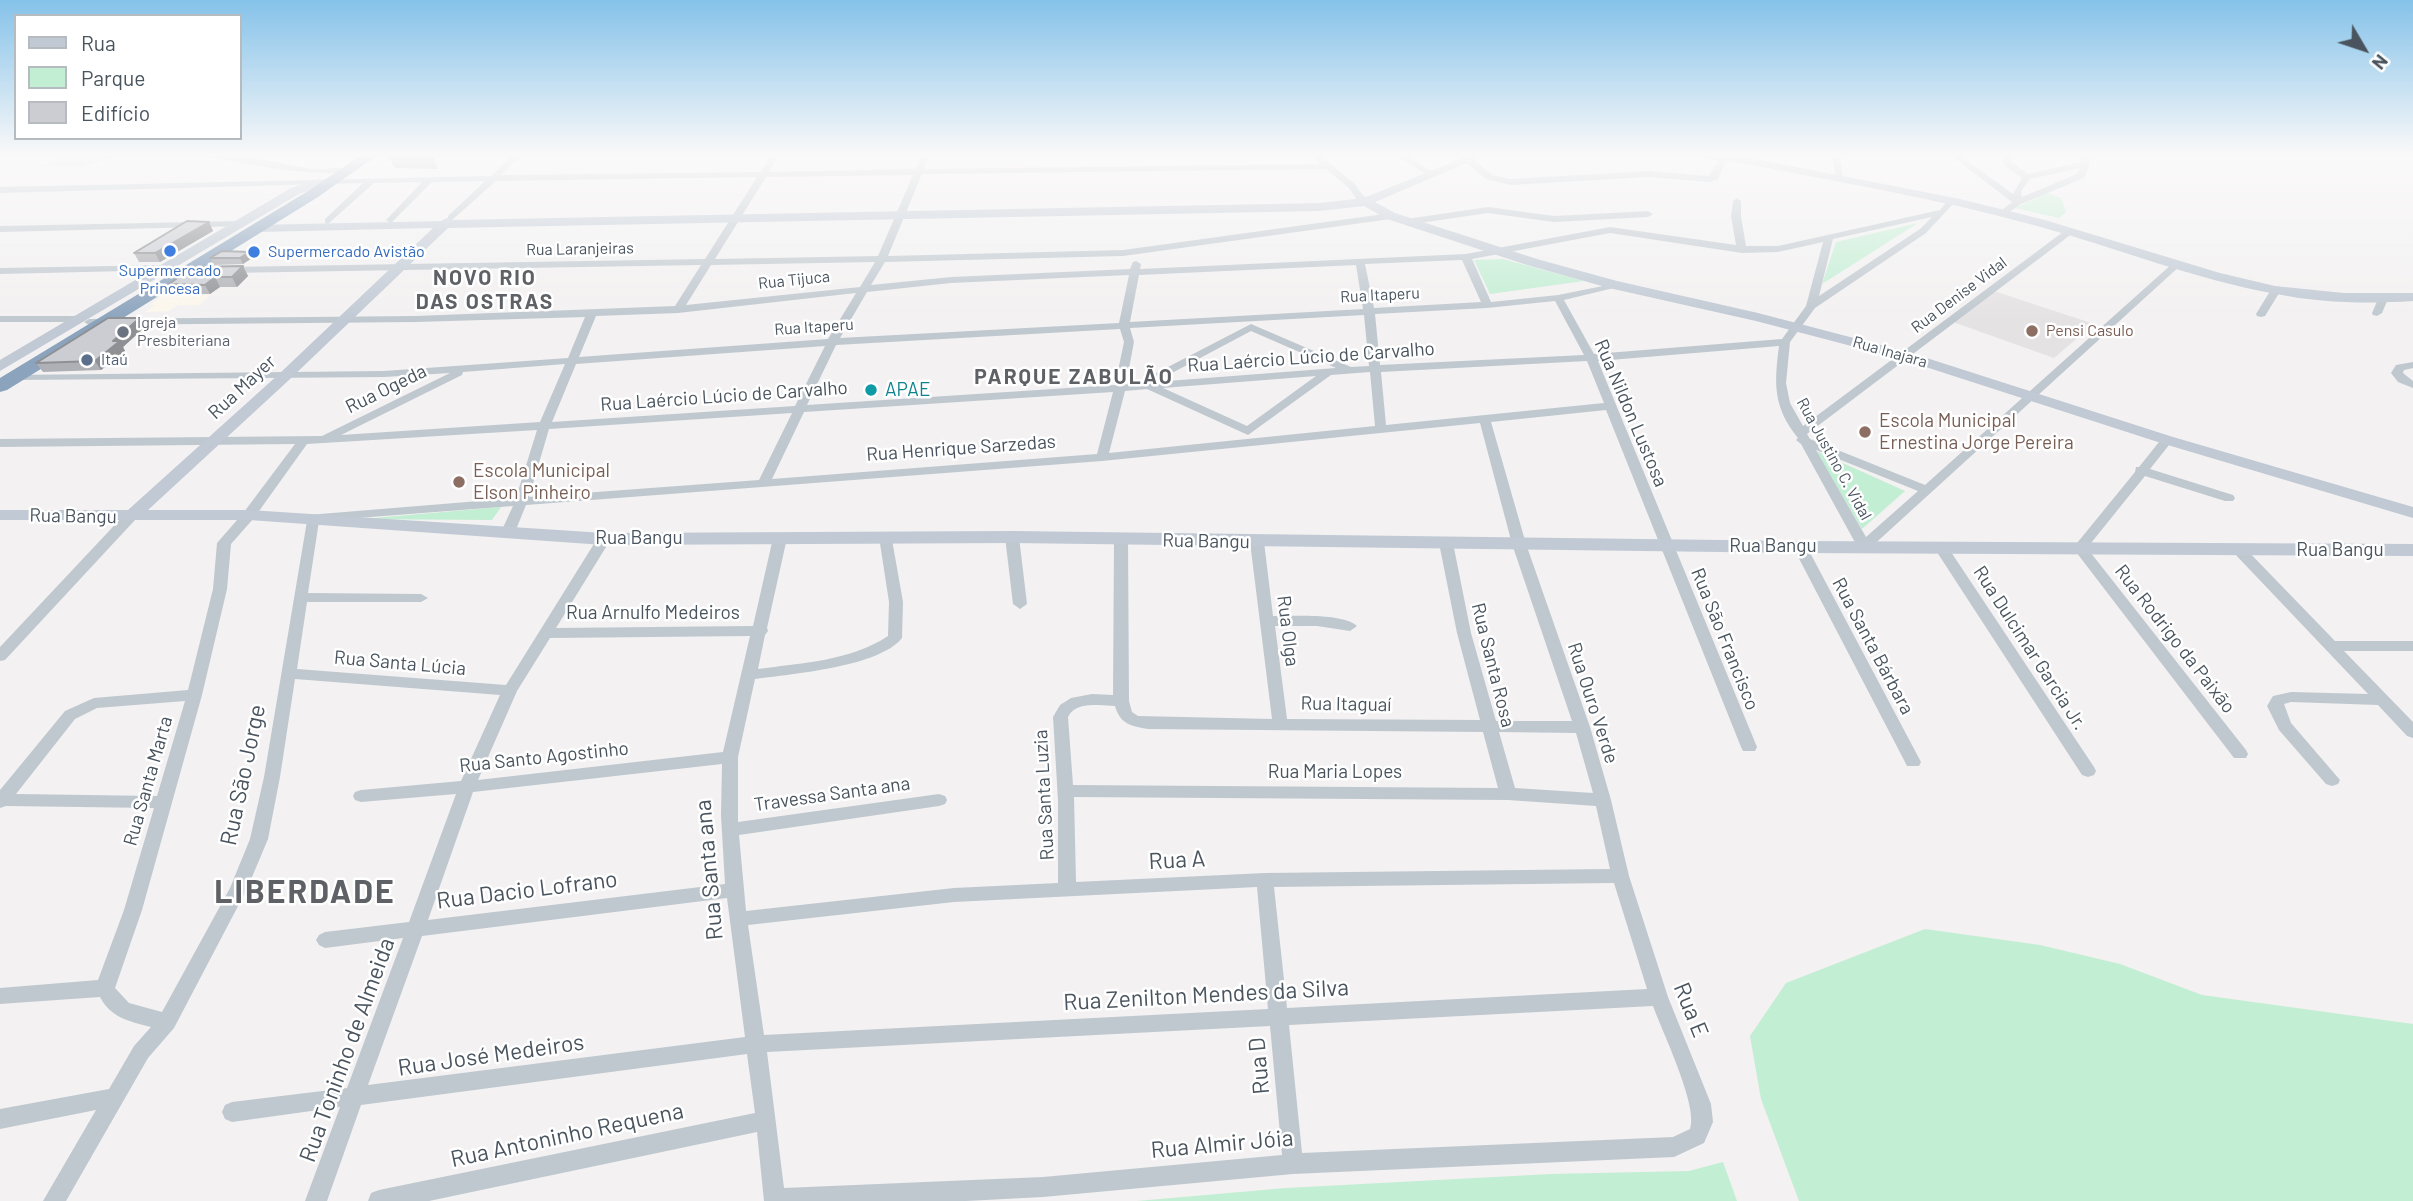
<!DOCTYPE html>
<html>
<head>
<meta charset="utf-8">
<style>
  body { margin:0 }
  #map { position:relative; width:2413px; height:1201px; overflow:hidden; background:#f3f1f1; font-family:Barlow,sans-serif }
  canvas { display:block }
  .legend { position:absolute; left:14px; top:14px; width:228px; height:126px; box-sizing:border-box; background:#fff; border:2px solid #b6bbbf; margin:0; padding:9px 12px; list-style:none; font-size:21px; color:#49545e }
  .legend li { display:flex; align-items:center; gap:14px; height:35px }
  .legend b { width:35px; border:2px solid #b6bbbf }
  .north { position:absolute; left:2329px; top:14px; width:70px; height:70px; -webkit-text-stroke:5px #fff; paint-order:stroke; rotate:129deg; font-size:19px; font-weight:700; line-height:28px; text-align:center; color:#49545e }
  .north::after { content:''; display:block; margin:auto; width:24px; height:32px; background:#49545e; clip-path:polygon(50% 0,100% 100%,50% 72%,0 100%) }
</style>
</head>
<body>
<div id="map">
<canvas width="2413" height="1201"></canvas>
<ul class="legend">
<li><b style="height:9px;background:#c0c9d4"></b>Rua</li>
<li><b style="height:19px;background:#c2eed3"></b>Parque</li>
<li><b style="height:19px;background:#cbcdd3"></b>Edifício</li>
</ul>
<div class="north">N</div>
</div>
<script>
const c = document.querySelector('canvas').getContext('2d');
c.lineJoin = 'round';
function fillPath(path, color) {
  c.fillStyle = color;
  c.fill(path, 'evenodd');
}
function stroke(path, color, width, dash) {
  c.strokeStyle = color;
  c.lineWidth = width;
  c.lineCap = dash ? 'butt' : 'round';
  c.setLineDash(dash || []);
  c.stroke(path);
}
function drawText(font, color, halo, rows, align = 'center') {
  c.font = font + ' Barlow,sans-serif';
  c.lineWidth = 5;
  c.setLineDash([]);
  c.textBaseline = 'middle';
  c.strokeStyle = halo;
  c.fillStyle = color;
  for (const [text, x, y, turn = 0] of rows) {
    c.save();
    c.translate(x, y);
    c.rotate((+turn || 0) * Math.PI / 180);
    c.textAlign = isNaN(turn) ? turn : align;
    if (halo) c.strokeText(text, 0, 0);
    c.fillText(text, 0, 0);
    c.restore();
  }
}
const commercial = new Path2D(`
  M164,295H210L199,305H177L169,311L145,312L155,305H149Z`);
const education = new Path2D(`
  M79,154H119L82,167L41,166Z
  M1994,291L2094,324L2054,358L1953,322Z`);
const green = new Path2D(`
  M2047,193L2061,198L2066,212L2059,218L2015,208Z
  M1918,223L1822,284L1836,242Z
  M1503,259L1584,281L1490,294L1474,260Z
  M1816,451L1905,491L1862,529Z
  M501,507L492,520L362,519Z
  M1925,929L2040,945L2120,964L2202,995L2413,1024V1201H1799L1761,1099L1750,1036L1786,983Z
  M1723,1162L1737,1201H1137L1286,1188L1551,1174L1689,1171Z`);
const street = new Path2D(`
  M205,154C241,152 278,164 313,169C325,170 340,165 350,171C336,179 221,163 205,154Z
  M514,154H523L501,175L761,172L772,154H780L769,172L915,169L922,154H930L924,169L1320,164L1310,154H1319L1355,184L1365,199L1358,201L1349,188L1326,169L922,174L888,256L1123,250L1391,213L1396,216L1391,219L1123,256L885,262L871,285L951,277L1130,269L1133,262L1136,261L1141,264L1140,269L1466,254L1610,227L1736,245L1731,216L1733,201L1737,198L1741,201V216L1746,246H1778L1940,210L1948,200H1954L1955,202L1926,233L1815,308L1790,342L1786,383L1790,403L1803,426L2067,229H2073V233L1807,434L1810,439L1925,485L2173,263L2181,265L1869,549L1864,550L1857,546L1801,444L1796,440L1798,438C1773,407 1774,384 1779,346L1598,361L1757,747L1755,751H1743L1741,747L1606,410L1491,422L1526,544L1590,727L1611,800L1629,876L1668,997L1711,1104L1713,1122L1704,1143L1674,1157L1293,1174L1043,1197L966,1201H764L757,1132L429,1201H368L371,1193L379,1190L755,1113L747,1054L361,1105L327,1201H305L340,1107L232,1122L225,1119L222,1112L225,1105L232,1102L347,1088L403,938L325,948L319,945L316,940L319,935L325,932L409,922L456,794L361,802L355,800L353,796L355,792L361,790L461,781L500,695L295,679L280,777L268,839L247,889L174,1028L148,1058L66,1201H43L96,1110L0,1129V1109L109,1089L134,1046L151,1027C130,1022 110,1017 100,997L0,1004V988L98,980L124,910L154,808L6,806L0,808V790L65,711L94,698L188,690L213,589L217,543L244,512L295,444L0,447V439L322,436L450,373L384,377L15,380L11,379V375L384,371L568,358L585,317L415,322L89,325L84,322L89,319L415,316L675,306L701,265L227,273L222,270L227,267L705,259L757,177L496,181L451,221L448,220V216L485,181L432,182L391,223L386,220L388,218L422,182L374,183L328,224L325,223V219L363,183L0,193V187L491,176ZM913,175L878,256L715,259L766,177ZM1932,217L1920,229L1819,296L1833,239ZM1610,233L1742,253L1778,252L1823,242L1806,306L1782,339L1594,354L1564,300L1618,287V283L1558,295L1491,302L1472,259ZM1462,260L1481,302L1374,308L1365,264ZM875,262L860,287L686,305L711,265ZM1356,265L1363,309L1130,322L1139,275ZM1129,275L1119,323L840,338L867,292L951,283ZM856,293L828,339L579,357L596,316L678,313ZM1555,301L1584,355L1380,365L1375,314L1487,308ZM1364,315L1369,366L1351,367L1251,324L1137,383L1126,384L1134,342L1130,328ZM1120,329L1124,342L1115,385L807,405L836,345ZM1251,331L1336,368L1155,382ZM825,346L795,406L552,422L576,364ZM1587,361L1604,403L1386,425L1381,372ZM565,364L540,422L341,435L462,375L463,372ZM1370,372L1375,426L1109,453L1125,391L1147,389L1248,435L1331,375ZM1316,376L1247,426L1163,388ZM1113,392L1097,454L772,479L804,412ZM792,413L759,480L529,497L549,429ZM1480,423L1512,544L1572,721H1496L1471,633L1453,543L1446,539L1439,543L1457,633L1480,720L1287,719L1275,626H1317L1350,631L1357,626C1344,613 1293,616 1273,616L1264,542L1257,538L1250,542L1272,719L1138,716L1132,712L1129,701L1128,540L1121,536L1116,537L1114,540L1113,695L1092,694L1071,698L1060,705L1053,717L1058,800V883L954,888L746,911L739,835L939,806L945,804L947,800L945,796L939,794L738,822V757L755,679C792,674 879,667 902,638L903,602L891,534H881L879,537L889,602L888,636C851,661 801,663 758,669L765,635L768,631L767,628L787,538L780,534L773,538L753,626L556,628L611,539L604,535L597,539L506,685L297,669L307,602H421L428,598L421,594L308,593L319,521L513,506L501,532L508,536L515,532L526,505L1102,461ZM537,430L516,498L308,515L264,777L250,839L230,888L162,1012L129,1003L115,988L142,910L202,695L227,589L231,544L254,518L307,444ZM1816,450L1918,491L1866,537ZM750,636L723,752L478,780L517,691L550,638ZM185,701L157,796L16,794L75,719L97,708ZM1099,705L1115,706C1120,724 1131,726 1148,729L1483,732L1498,788L1073,785L1068,717C1074,705 1087,705 1099,705ZM1499,732L1576,733L1593,793L1515,788ZM722,764L721,815L725,884L428,920L473,792ZM1074,797L1508,800L1596,806L1610,869L1265,873L1076,882ZM1614,883L1647,989L1287,1008L1274,887ZM1257,887L1268,1009L764,1035L748,925L954,902ZM727,898L745,1037L368,1085L422,936ZM1653,1006C1662,1031 1699,1107 1690,1129L1673,1137L1302,1153L1289,1025ZM1270,1026L1282,1155L1043,1177L784,1188L767,1052Z
  M1394,154H1404L1436,174L1429,176Z
  M1832,154H1840L1843,181L1836,179Z
  M1949,154H1958L2013,194L2022,178L2004,165L2001,154H2009L2011,162L2028,174L2082,162L2081,154H2089L2090,164L2084,178L2021,204L2002,217L1997,214L2012,202ZM2080,168L2077,174L2022,197L2021,191L2030,179Z
  M1464,157H1470L1492,175L1510,179L1649,171L1709,176L1720,157L1727,159L1718,179L1710,182L1649,177L1510,185L1486,179L1464,161Z
  M1488,207L1554,216L1648,211L1653,214L1648,217L1554,222L1488,213L1413,224L1408,221L1413,218Z
  M240,221L245,224L243,226L0,232V226Z
  M166,265L171,268L169,270L0,274V268Z
  M2276,287L2281,290L2265,316L2261,317L2257,316L2256,314L2272,288Z
  M2383,296L2388,299L2382,313L2377,316L2373,315L2372,313L2378,299Z
  M0,316H79L84,319L79,322H0Z
  M2413,362V368L2404,370L2403,373L2413,381V388L2398,382L2391,373L2396,365Z
  M2167,436L2173,440L2150,469L2233,495L2235,498L2233,501H2225L2145,476L2087,548L2246,750L2248,754L2246,758H2234L2073,548L2135,472L2136,467H2139L2163,437Z
  M130,513L136,517L135,520L5,660L0,661V647L125,514Z
  M1012,533L1019,537L1027,604L1020,609L1013,604L1005,537Z
  M1940,542L1945,543L2094,767L2096,771L2094,775L2088,777L2082,775L1933,546Z
  M1800,543L1807,547L1921,762L1919,766H1907L1905,762L1793,547Z
  M2238,545L2243,546L2335,641H2413V651H2344L2413,722V738L2407,736L2378,705L2291,702L2284,704L2291,723L2340,780L2338,784L2332,786L2326,784L2279,730L2267,706L2273,696L2291,692L2368,694L2233,552L2231,549Z`);
const secondary = new Path2D(`
  M1473,154H1488L1375,202L1395,213L1537,259L1617,281L1758,313L1911,353L2173,437L2413,507V518L2161,443L1901,359L1756,321L1609,288L1527,265L1387,219L1364,206L1319,211L448,228L289,380L148,510H249L604,533L1012,531L1800,541L2413,544V556L1800,553L1012,543L604,545L249,520H0V510H128L279,374L433,228L258,232L253,231V225L441,221L447,218L452,220L1319,203L1355,199L1361,195L1366,197Z
  M1689,154H1730L1960,199L2045,220L2220,273L2275,286L2344,293H2413V301C2367,304 2321,303 2276,294C2194,279 2117,248 2037,226C1936,198 1833,181 1731,161L1726,163Z
  M319,179L325,183L323,186L299,194L0,371V360L291,188Z`);
const highway = new Path2D(`
  M363,154H379L318,197L7,390L0,392V378L308,191Z`);
const wall = new Path2D(`
  M387,154H425L434,159L438,169L395,168Z
  M209,222L213,231L160,262H139L134,253Z
  M222,251L252,258L243,264L214,265L210,258Z
  M243,266L248,276L237,287H220L210,294H174L169,284Z
  M145,327L123,347L125,351L101,370L43,372L36,363Z`);
const shadedWall = new Path2D(`
  M209,222L213,231L160,262L155,253Z
  M249,252L252,258L243,264L240,258Z
  M243,266L248,276L237,287L232,277Z
  M215,277L220,287L210,294L205,285Z
  M140,318L145,327L123,347L125,351L101,370L95,361L113,341Z`);
const building = new Path2D(`
  M388,154H425L434,159H391Z
  M187,221L209,222L155,253H134Z
  M222,251L249,252L240,258H210Z
  M243,266L232,277H215L205,285L169,284L193,267Z
  M108,318H140L113,341H120L95,361L36,363Z`);
const markers = [
  [170,251,7,"#3f7fe0"],
  [254,252,7,"#3f7fe0"],
  [2032,331,7,"#8d6e63"],
  [123,332,7,"#6b7280"],
  [87,360,7,"#5c6f8a"],
  [871,390,7,"#0f9aa8"],
  [1865,432,7,"#8d6e63"],
  [459,482,7,"#8d6e63"]
];
const farStreetnames = [
  ["Rua Laranjeiras",580,249,-1],
  ["Rua Tijuca",794,280,-6],
  ["Rua Itaperu",1380,295,-3],
  ["Rua Denise Vidal",1959,295,-37],
  ["Rua Itaperu",814,327,-4],
  ["Rua Inajara",1890,352,16],
  ["Rua Justino C. Vidal",1834,459,61]
];
const farShopnames = [
  ["Supermercado Avistão",268,252],
  ["Supermercado",170,271,"center"],
  ["Princesa",170,289,"center"]
];
const farWorshipnames = [
  ["Igreja",137,323],
  ["Presbiteriana",137,341]
];
const farEducationnames = [
  ["Pensi Casulo",2046,331]
];
const farServicenames = [
  ["Itaú",101,360]
];
const streetNames = [
  ["Rua Laércio Lúcio de Carvalho",1311,357,-4],
  ["Rua Mayer",242,387,-43],
  ["Rua Ogeda",386,389,-26],
  ["Rua Laércio Lúcio de Carvalho",724,396,-4],
  ["Rua Nildon Lustosa",1631,413,67],
  ["Rua Henrique Sarzedas",961,448,-4],
  ["Rua Bangu",73,516,1],
  ["Rua Bangu",639,538],
  ["Rua Bangu",1206,541,1],
  ["Rua Bangu",1773,546],
  ["Rua Bangu",2340,550],
  ["Rua Arnulfo Medeiros",653,613],
  ["Rua Olga",1288,631,83],
  ["Rua São Francisco",1725,639,68],
  ["Rua Rodrigo da Paixão",2175,639,52],
  ["Rua Santa Bárbara",1873,646,62],
  ["Rua Dulcimar Garcia Jr.",2030,648,57],
  ["Rua Santa Lúcia",400,663,5],
  ["Rua Santa Rosa",1493,665,76],
  ["Rua Ouro Verde",1593,703,72],
  ["Rua Itaguaí",1346,704,1],
  ["Rua Santo Agostinho",544,757,-6],
  ["Rua Maria Lopes",1335,772],
  ["Rua Santa Marta",148,781,-74],
  ["Travessa Santa ana",832,794,-8],
  ["Rua Santa Luzia",1044,795,-93]
];
const cultureNames = [
  ["APAE",885,390]
];
const educationNames = [
  ["Escola Municipal",1879,421],
  ["Ernestina Jorge Pereira",1879,443],
  ["Escola Municipal",473,471],
  ["Elson Pinheiro",473,493]
];
const farDistrictnames = [
  ["NOVO RIO",485,278],
  ["DAS OSTRAS",485,302],
  ["PARQUE ZABULÃO",1074,377]
];
const nearStreetnames = [
  ["Rua São Jorge",243,775,-78],
  ["Rua A",1177,860,-3],
  ["Rua Santa ana",709,870,-95],
  ["Rua Dacio Lofrano",527,890,-7],
  ["Rua Zenilton Mendes da Silva",1206,995,-3],
  ["Rua E",1691,1010,68],
  ["Rua Toninho de Almeida",347,1050,-70],
  ["Rua José Medeiros",491,1055,-8],
  ["Rua D",1259,1066,-95],
  ["Rua Antoninho Requena",567,1135,-12],
  ["Rua Almir Jóia",1222,1144,-5]
];
const nearDistrictnames = [
  ["LIBERDADE",305,892]
];
fillPath(commercial, '#fcf7ec');
fillPath(education, '#e4e2e3');
fillPath(green, '#c2eed3');
fillPath(street, '#bfc8cf');
fillPath(secondary, '#c0c9d4');
fillPath(highway, '#8ba3bd');
fillPath(wall, '#afb0b5');
fillPath(shadedWall, '#8e9094');
fillPath(building, '#cbcdd3');
stroke(building, '#8e9094', 2);
const sky = c.createLinearGradient(0, 0, 0, 322);
sky.addColorStop(0, '#85c2e9');
sky.addColorStop(0.48, '#faf9f9');
sky.addColorStop(1, '#faf9f900');
c.fillStyle = sky;
c.fillRect(0, 0, 2413, 322);
for (const [x, y, r, color] of markers) {
  const dot = new Path2D();
  dot.arc(x, y, r, 0, 2 * Math.PI);
  c.fillStyle = color;
  c.fill(dot);
  stroke(dot, '#fff', 2.5);
}
drawText('16px', '#49545e', '#fff', farStreetnames);
drawText('16px', '#366cbe', '#fff', farShopnames, 'left');
drawText('16px', '#5b616d', '#fff', farWorshipnames, 'left');
drawText('16px', '#785e54', '#fff', farEducationnames, 'left');
drawText('16px', '#4e5e75', '#fff', farServicenames, 'left');
drawText('19px', '#49545e', '#fff', streetNames);
drawText('19px', '#0d838f', '#fff', cultureNames, 'left');
drawText('19px', '#785e54', '#fff', educationNames, 'left');
c.letterSpacing = '2px';
drawText('bold 21px', '#5e6166', '#fff', farDistrictnames);
c.letterSpacing = '0px';
drawText('23px', '#49545e', '#fff', nearStreetnames);
c.letterSpacing = '2px';
drawText('bold 32px', '#5e6166', '#fff', nearDistrictnames);
c.letterSpacing = '0px';
</script>
</body>
</html>
